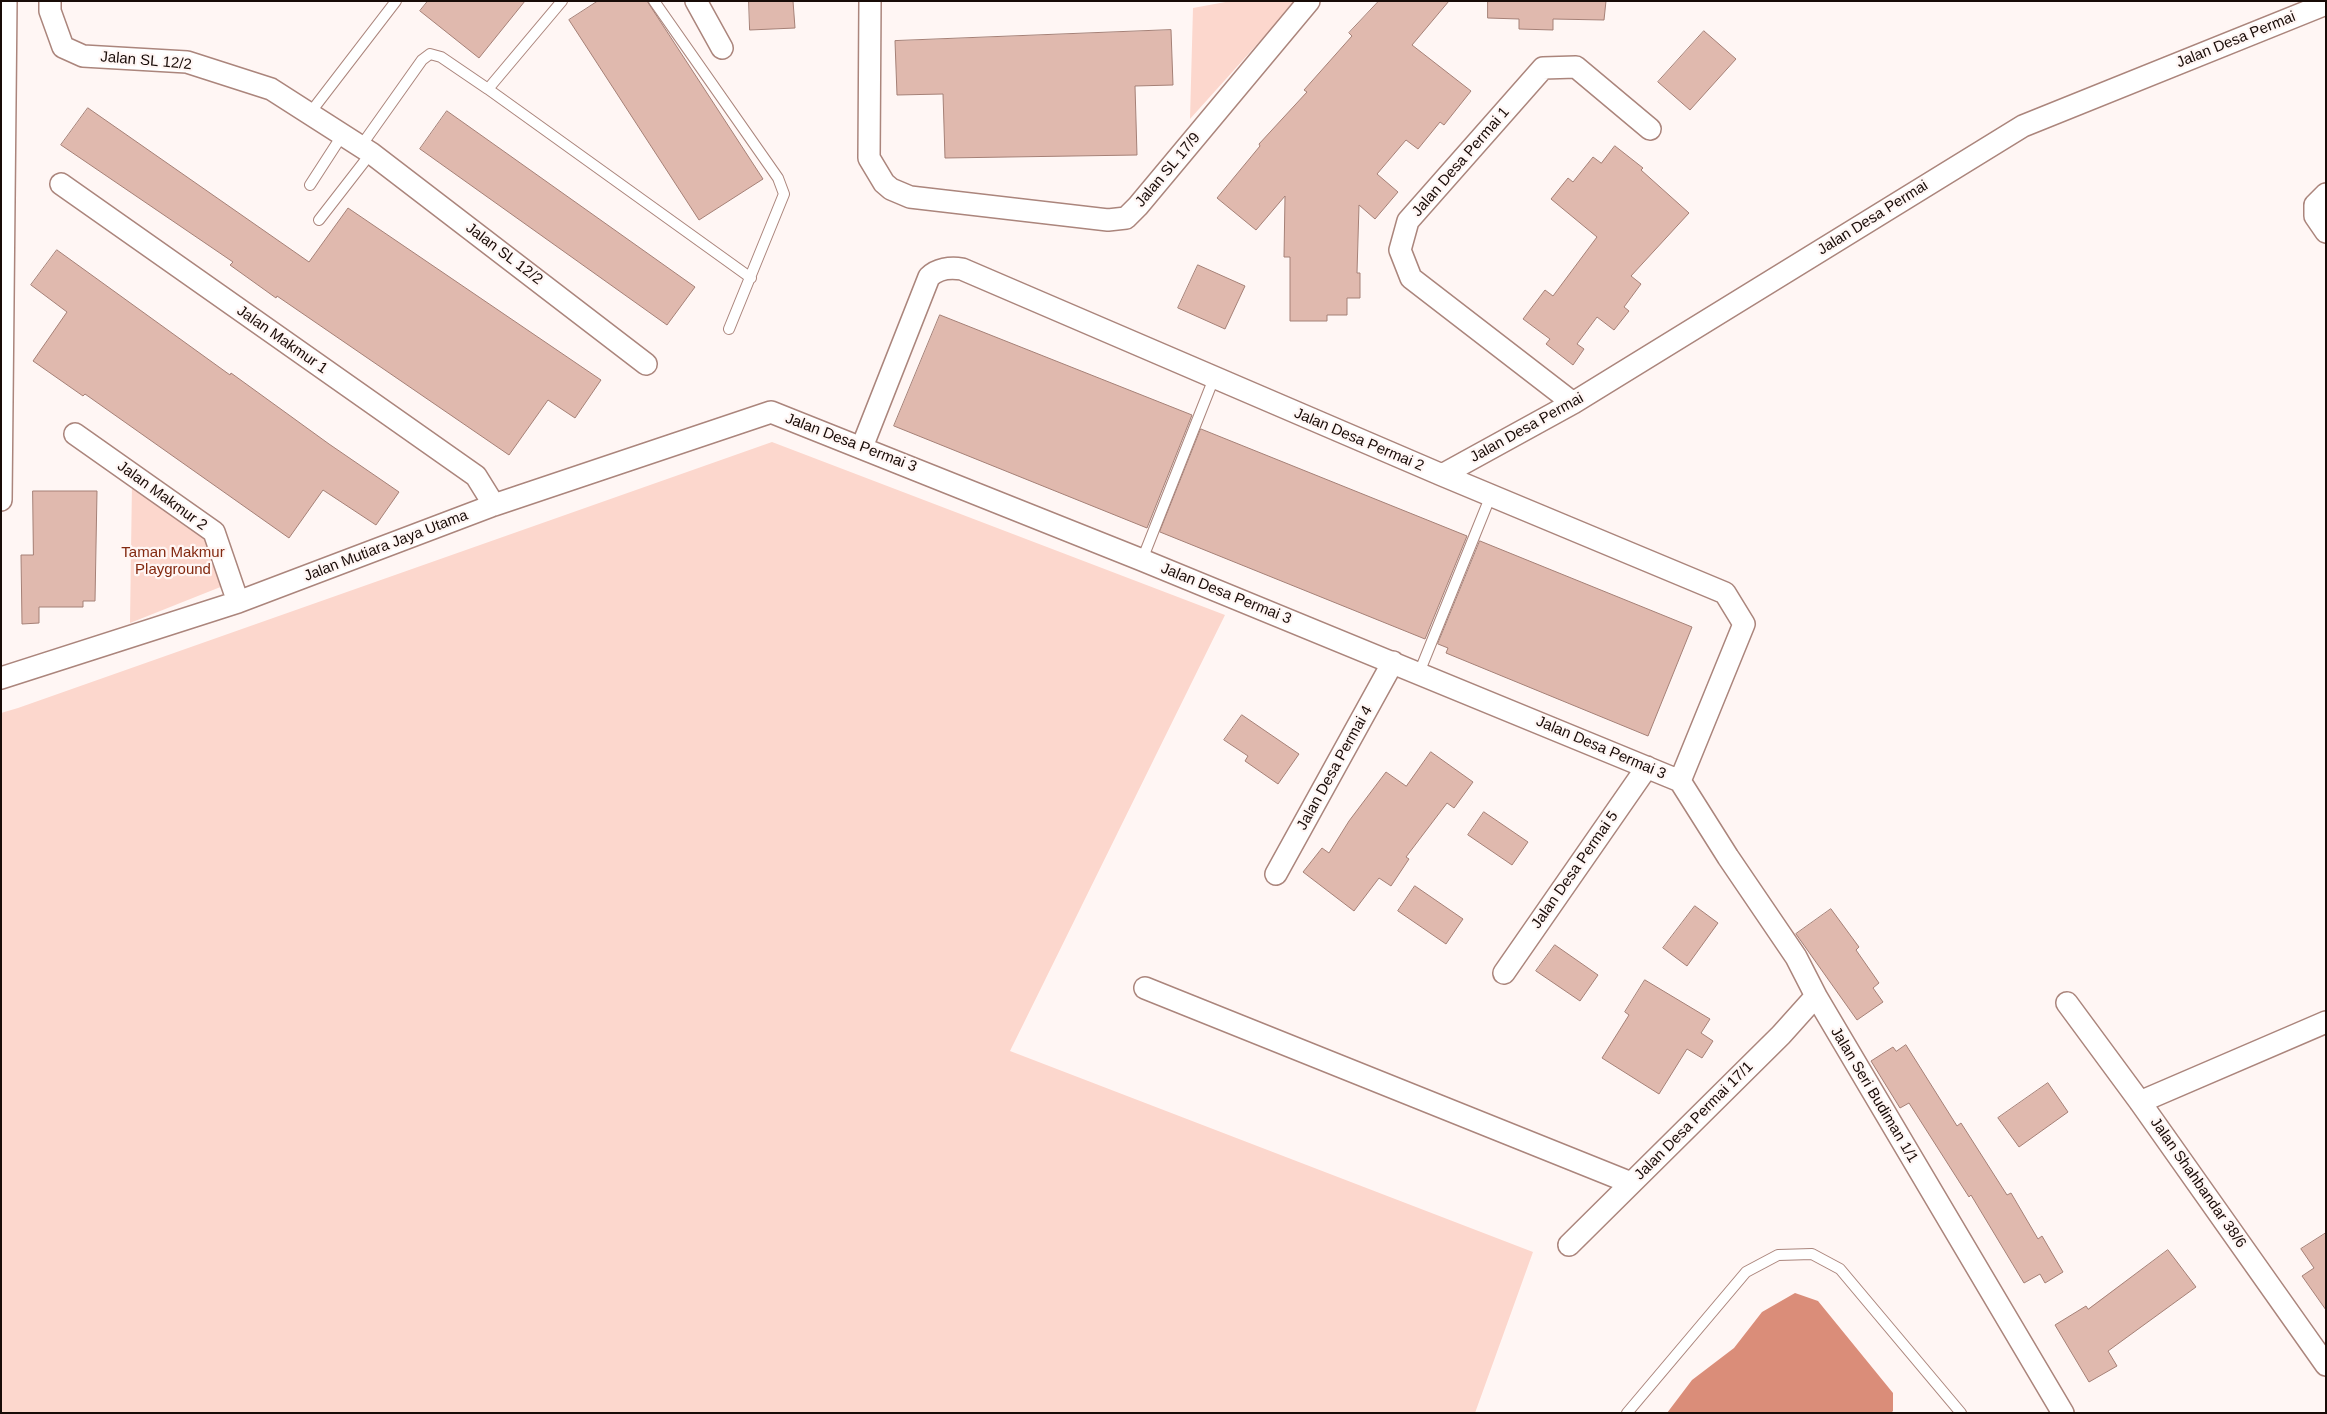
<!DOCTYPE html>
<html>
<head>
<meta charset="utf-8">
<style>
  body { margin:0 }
  #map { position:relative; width:2327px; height:1414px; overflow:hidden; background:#fff6f4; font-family:Helvetica,sans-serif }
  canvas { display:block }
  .frame { position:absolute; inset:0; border:2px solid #180b07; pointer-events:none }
</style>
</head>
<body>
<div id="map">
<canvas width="2327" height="1414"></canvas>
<div class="frame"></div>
</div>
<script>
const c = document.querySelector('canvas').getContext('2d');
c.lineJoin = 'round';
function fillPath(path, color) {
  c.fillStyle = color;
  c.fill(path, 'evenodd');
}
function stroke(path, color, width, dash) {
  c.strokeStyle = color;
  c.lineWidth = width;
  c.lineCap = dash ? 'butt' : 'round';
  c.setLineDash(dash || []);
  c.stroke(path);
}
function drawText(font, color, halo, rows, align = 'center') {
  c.font = font + ' Helvetica,sans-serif';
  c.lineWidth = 4.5;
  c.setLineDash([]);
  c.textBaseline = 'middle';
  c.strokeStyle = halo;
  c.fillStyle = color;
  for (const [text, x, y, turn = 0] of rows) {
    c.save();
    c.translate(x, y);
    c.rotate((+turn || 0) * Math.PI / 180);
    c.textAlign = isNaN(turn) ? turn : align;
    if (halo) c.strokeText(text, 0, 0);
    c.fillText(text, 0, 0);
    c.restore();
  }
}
const green = new Path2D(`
  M1231,1H1296L1190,119L1193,8Z
  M772,442L1225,615L1010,1051L1533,1252L1475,1413H1V713L18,708Z
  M132,483L207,536L223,586L130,623Z`);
const water = new Path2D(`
  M1795,1293L1818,1301L1893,1393V1411L1891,1413H1667L1692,1380L1734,1348L1762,1312Z`);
const building = new Path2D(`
  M428,1H525L479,58L420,11Z
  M598,1H647L763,179L699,220L569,20Z
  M749,1H793L795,28L750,30Z
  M1379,1H1449L1412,45L1471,91L1444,125L1440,122L1418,149L1406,140L1377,174L1398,192L1375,219L1359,205L1357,273H1360V298H1347V315H1327V321H1290V257H1284L1285,196L1256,230L1217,198L1260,146L1259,144L1307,92L1304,90L1352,36L1349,33Z
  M1488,1H1606L1604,20L1553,19V30L1519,29V19L1488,18Z
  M1171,30L1173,85L1135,86L1137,155L945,158L943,94L897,95L895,41Z
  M1704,31L1736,59L1690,110L1658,82Z
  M88,108L309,262L348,208L601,380L575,418L548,400L509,455L277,296L276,298L230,265L233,262L61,145Z
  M447,111L695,287L667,325L420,149Z
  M1615,146L1643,168L1641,170L1689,213L1631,276L1641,284L1624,307L1629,311L1614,330L1597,317L1577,344L1584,349L1573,365L1546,344L1550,339L1523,319L1545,290L1553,296L1597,237L1551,199L1568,178L1573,182L1593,157L1601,163Z
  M57,250L230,375L231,373L329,444L399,492L376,525L323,490L289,538L85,394L83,396L33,361L67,312L31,285Z
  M1198,265L1245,286L1225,329L1178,308Z
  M940,315L1192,415L1147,528L894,426Z
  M1201,429L1467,536L1425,639L1160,532Z
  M33,491H97L95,601H83V607H39V623L22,624L21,555H33Z
  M1480,541L1692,627L1648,736L1446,653L1448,648L1438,644Z
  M1242,715L1299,754L1278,784L1245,761L1248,756L1224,740Z
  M1431,752L1473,782L1454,808L1447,803L1406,857L1409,859L1391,886L1379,878L1354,911L1303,872L1322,848L1329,853L1349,821L1386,772L1406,786Z
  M1484,812L1528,842L1512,865L1468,835Z
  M1415,886L1463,919L1446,944L1398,911Z
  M1695,906L1718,923L1687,966L1663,948Z
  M1831,909L1859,947L1856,950L1879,983L1873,988L1883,1002L1857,1020L1796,934Z
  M1555,945L1598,975L1580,1001L1536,971Z
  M1645,980L1710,1019L1701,1033L1713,1041L1702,1058L1687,1049L1659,1094L1602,1058L1629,1015L1625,1012Z
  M1906,1045L1957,1126L1961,1123L2007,1195L2011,1193L2038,1239L2042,1236L2063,1272L2045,1283L2040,1274L2024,1283L1971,1195L1969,1197L1909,1103L1900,1108L1871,1061L1893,1047L1896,1051Z
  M2048,1083L2068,1112L2019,1147L1998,1118Z
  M2326,1233V1310L2302,1276L2314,1268L2301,1249Z
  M2168,1250L2196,1287L2108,1351L2117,1366L2089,1382L2055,1325L2086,1306L2088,1309Z`);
const lane = new Path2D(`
  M654,1L778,178L784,194L729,329
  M488,89L562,1
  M310,113L396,1
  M361,146L422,60L430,54L441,57L488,89L751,278
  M310,185L343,134
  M319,220L371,153
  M1142,560L1214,378
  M1419,673L1491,495
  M1627,1413L1746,1272L1778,1255L1812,1254L1840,1269L1961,1413`);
const street = new Path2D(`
  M50,1V11L63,47L83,56L187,62L271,89L371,153L646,364
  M696,1L722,48
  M870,1L869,158L884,183L891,189L910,197L1108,220L1126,218L1138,206L1309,1
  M61,184L476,476L494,505
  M2326,194L2315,205V216L2326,232
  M1573,403L1411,278L1400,250L1408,221L1543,68L1576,67L1650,129
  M75,434L214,532L238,602
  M862,447L929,277C937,269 950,267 962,269L1442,475L1725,593L1744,624L1680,781
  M1442,475L1573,403L2023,126L2326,4
  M1,500L6,1
  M1,678L238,602L494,505L771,412L1142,560L1680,781
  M1680,781L1728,857L1796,957L1816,996L2063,1413
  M1276,874L1393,662
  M1504,973L1647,767
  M1145,988L1631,1183
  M2067,1003L2140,1102L2326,1365
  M2140,1102L2326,1022
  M1569,1245L1781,1035L1816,996`);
const streetNames = [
  ["Jalan Desa Permai",2236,40,-22],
  ["Jalan SL 12/2",146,61,5],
  ["Jalan Desa Permai 1",1461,162,-49],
  ["Jalan SL 17/9",1168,170,-50],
  ["Jalan Desa Permai",1873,218,-32],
  ["Jalan SL 12/2",504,254,37],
  ["Jalan Makmur 1",282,340,35],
  ["Jalan Desa Permai",1527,428,-29],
  ["Jalan Desa Permai 2",1359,440,23],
  ["Jalan Desa Permai 3",851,443,21],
  ["Jalan Makmur 2",162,496,36],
  ["Jalan Mutiara Jaya Utama",386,546,-21],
  ["Jalan Desa Permai 3",1226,594,22],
  ["Jalan Desa Permai 3",1601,748,23],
  ["Jalan Desa Permai 4",1335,768,-61],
  ["Jalan Desa Permai 5",1575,870,-55],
  ["Jalan Seri Budiman 1/1",1874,1095,59],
  ["Jalan Desa Permai 17/1",1694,1121,-45],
  ["Jalan Shahbandar 38/6",2198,1183,55]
];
const parkNames = [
  ["Taman Makmur",173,553],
  ["Playground",173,570]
];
fillPath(green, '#fcd7cd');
fillPath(water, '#da8d79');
fillPath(building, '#e0b9ae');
stroke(building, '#a58076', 1);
stroke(lane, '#ab857c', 12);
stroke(street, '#ab857c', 24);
stroke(lane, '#fff', 10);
stroke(street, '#fff', 21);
drawText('15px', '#180b07', '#fff6f4', streetNames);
drawText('15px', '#832910', '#fff6f4', parkNames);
</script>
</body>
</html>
